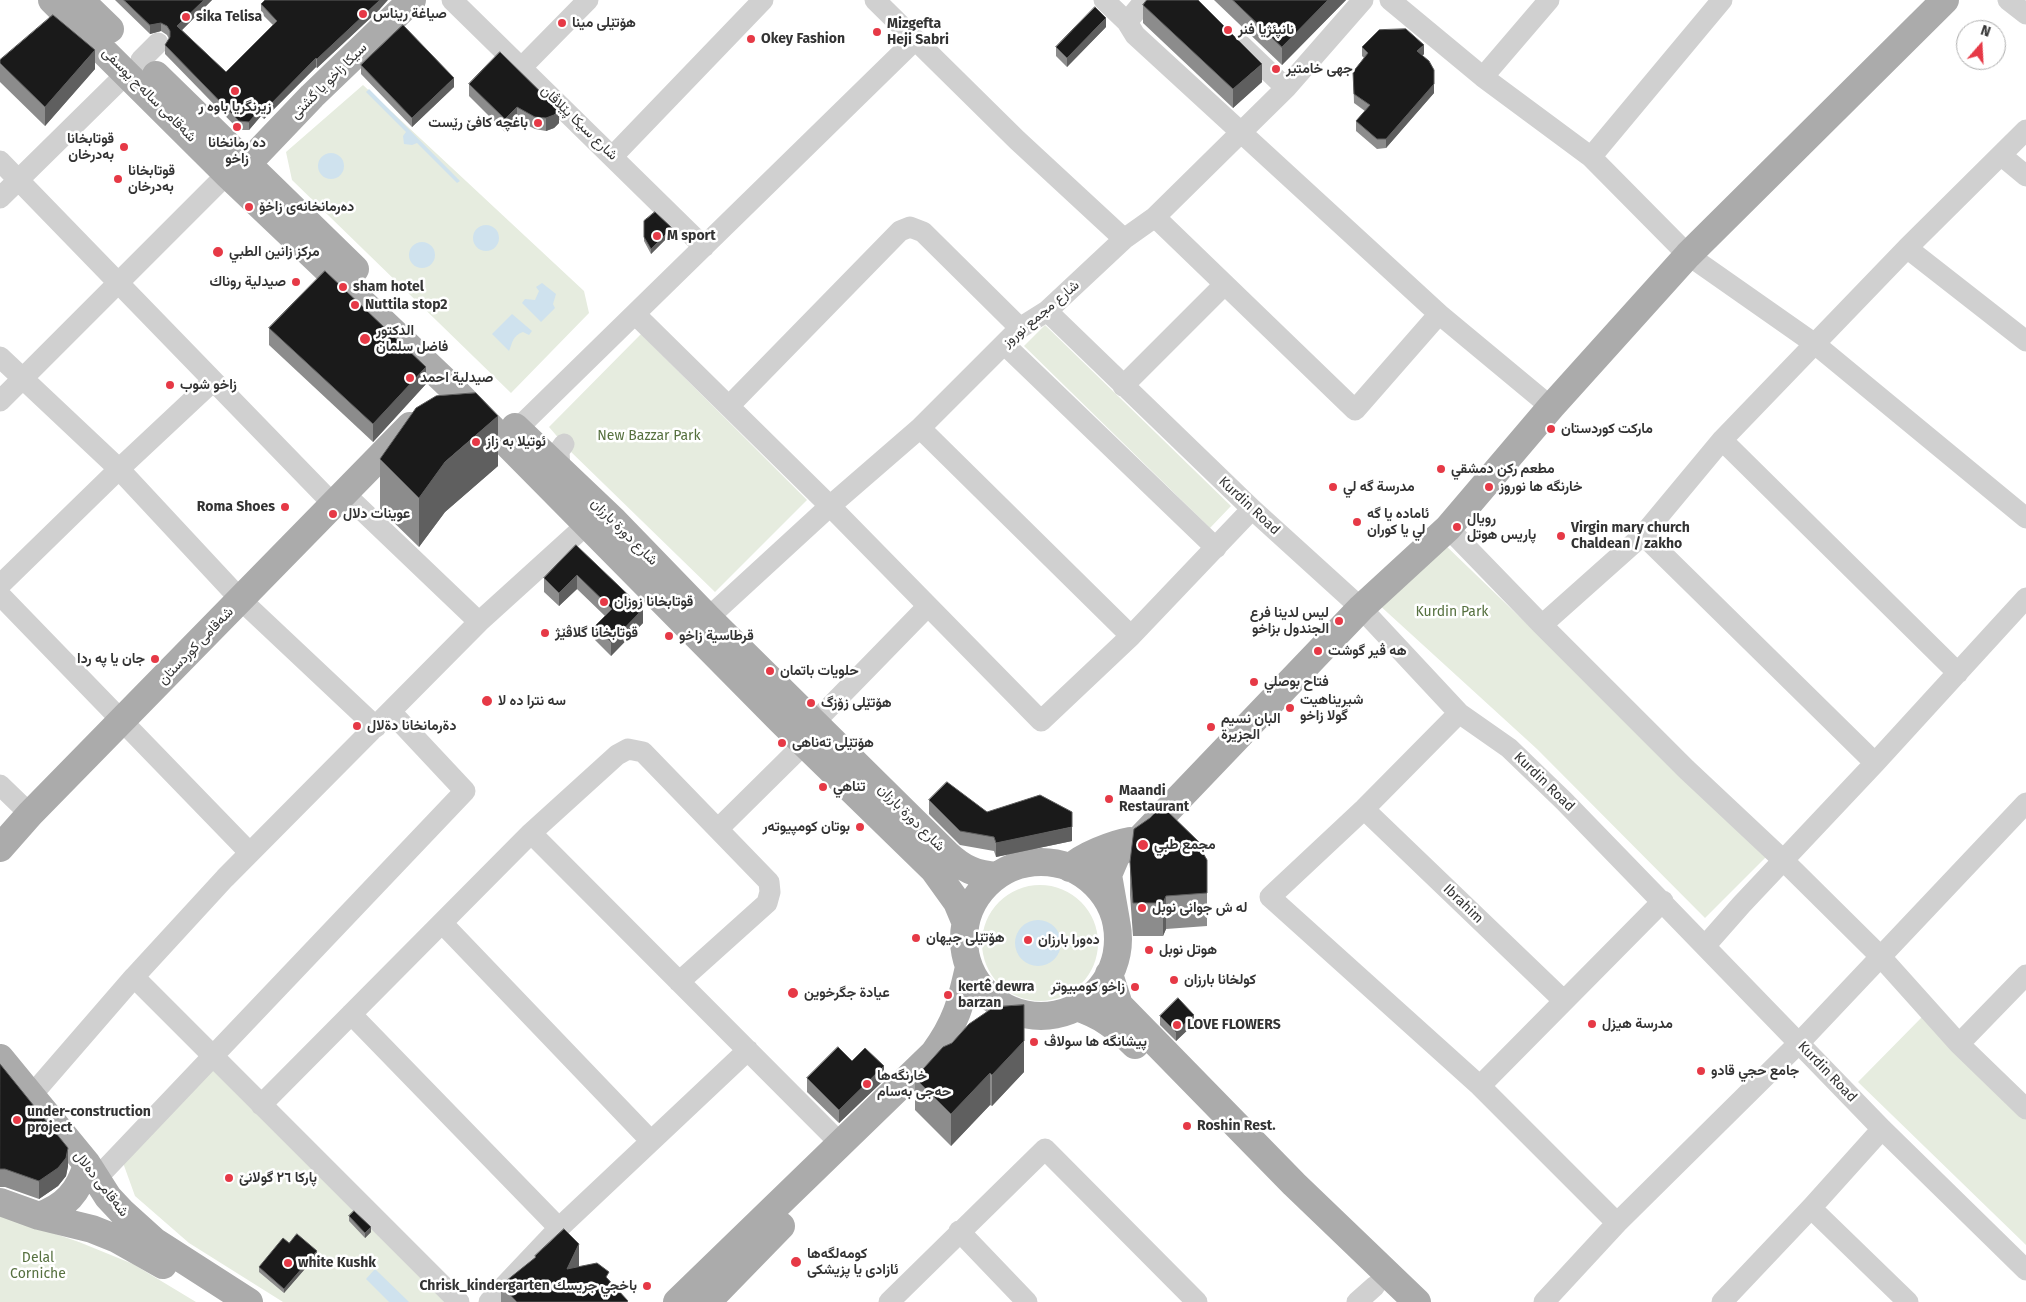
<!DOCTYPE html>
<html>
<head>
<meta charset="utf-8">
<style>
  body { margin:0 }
  #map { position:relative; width:2026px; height:1302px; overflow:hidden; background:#fff; font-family:"Fira Sans",sans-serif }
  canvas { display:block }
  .north { position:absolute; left:1956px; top:20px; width:50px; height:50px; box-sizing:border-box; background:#fff; border:1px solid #adadad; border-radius:50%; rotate:19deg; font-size:14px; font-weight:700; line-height:20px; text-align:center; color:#333 }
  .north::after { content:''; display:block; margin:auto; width:18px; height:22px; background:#e63946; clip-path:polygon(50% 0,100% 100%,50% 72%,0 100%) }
</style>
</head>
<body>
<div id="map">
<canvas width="2026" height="1302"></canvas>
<div class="north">N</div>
</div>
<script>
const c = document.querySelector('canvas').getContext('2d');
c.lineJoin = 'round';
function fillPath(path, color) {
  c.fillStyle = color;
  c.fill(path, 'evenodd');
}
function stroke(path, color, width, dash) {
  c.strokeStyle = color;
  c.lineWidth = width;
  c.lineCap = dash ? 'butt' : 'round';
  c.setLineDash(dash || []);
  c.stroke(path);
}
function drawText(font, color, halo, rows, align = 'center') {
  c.font = font + ' "Fira Sans",Vazirmatn,sans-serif';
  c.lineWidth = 5;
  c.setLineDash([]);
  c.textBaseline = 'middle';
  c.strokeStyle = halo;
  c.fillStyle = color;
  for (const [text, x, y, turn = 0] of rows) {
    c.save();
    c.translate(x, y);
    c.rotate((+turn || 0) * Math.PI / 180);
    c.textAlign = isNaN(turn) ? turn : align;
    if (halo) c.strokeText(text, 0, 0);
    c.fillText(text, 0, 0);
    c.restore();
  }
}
const green = new Path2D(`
  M363,85L584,291L589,313L511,393L292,180L286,152Z
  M1045,325L1231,506L1210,528L1024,346Z
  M641,334L807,500L715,592L568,449L549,427Z
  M1440,540L1767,856L1705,918L1537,749L1377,603Z
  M982 943a58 58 0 1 1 116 0a58 58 0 1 1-116 0Z
  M1923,1016L2026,1116V1245L1858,1082Z
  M215,1067L455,1302H283L189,1243L135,1196L122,1160Z
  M0,1215L79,1242L133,1264L196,1302H0Z`);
const water = new Path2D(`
  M369,89L460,181L457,183L417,143L412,145L404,144L403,136L406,132L366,92Z
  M318 166a13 13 0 1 1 26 0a13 13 0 1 1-26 0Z
  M473 238a13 13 0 1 1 26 0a13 13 0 1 1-26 0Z
  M409 255a13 13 0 1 1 26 0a13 13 0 1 1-26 0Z
  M542,283L556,294L553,304L555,308L541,322L522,303L525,299L535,300L539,291L536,287Z
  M512,314L532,331L529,335L523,332C512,336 513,342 509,351L492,334Z
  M1015 943a23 23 0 1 1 46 0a23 23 0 1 1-46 0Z
  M375,1269L409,1302H389L366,1279Z`);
const minor = new Path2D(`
  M452,0L704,247
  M875,0L1017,140L1124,239
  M1104,0L1127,22L1135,35L1439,314L1551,407
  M1390,0L1483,77L1591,157L1688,255L1815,344L2026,518
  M2008,0L2026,14
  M1127,22L1145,0
  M1241,45L1286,88
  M141,60L158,43
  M522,67L588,0
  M1483,77L1549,0
  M613,156L763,0
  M2002,156L2026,176
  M1591,157L1722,0
  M0,161L333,504
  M0,198L127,73
  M1155,217L1355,410L1439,314
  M1907,248L2026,341
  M1047,311L1252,509L1361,608L1459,713L1509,748L1564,801L1882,1129L2026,1270
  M636,315L830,506L1041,721L1131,636L1252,509
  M1004,344L1216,548
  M0,357L119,469L241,600L376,727
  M1123,386L1224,285
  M0,401L227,174
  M729,406L900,231L910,227L923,232L1020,328
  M920,428L1131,636
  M517,429L915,40
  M1722,440L1958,673
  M560,470L559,451L564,444
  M345,494L479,622
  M1448,528L1542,625L1686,769L1783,860L1880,956L1959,1044L2026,1109
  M1643,535L1875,763
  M0,585L119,469L213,381
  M0,595L250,853
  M708,618L830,506L920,428L1020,328L1047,311L1124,239L1155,217L1286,88L1363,0
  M1542,625L1643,535L1722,440L1907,248L2026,130
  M1459,713L1364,809L1270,897L1480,1086L1617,1223
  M814,723L928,606
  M0,785L30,814
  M1364,809L1563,1000
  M718,829L804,744
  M531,833L840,1143
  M443,924L650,1140
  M1705,946L1742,904L1875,763L2026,598
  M134,977L459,1302
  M351,1014L559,1228
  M1959,1044L2026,975
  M1480,1086L1663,901
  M30,1097L134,977L225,878L479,622L586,525
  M261,1105L531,833L617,755L628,749L643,752L769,882L770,892L767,903L679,982
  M96,1179L465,791L391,712
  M1811,1208L1908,1302
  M959,1231L1027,1302
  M489,1302L559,1228L748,1050
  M889,1302L1045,1149L1197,1302
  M1357,1302L1375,1286
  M1544,1302L1617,1223L1799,1043L2026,803
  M1722,1302L1811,1208L1882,1129`);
const major = new Path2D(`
  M52,0L227,174L450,386L781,721L934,870L957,902L965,921
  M80,0L110,29
  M156,75L355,269
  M247,164L312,96L412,0
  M515,427L614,521L708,618L947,854C962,868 976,875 997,876
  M0,848L30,814L410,426
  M964 939a77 77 0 1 1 154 0a77 77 0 1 1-154 0Z
  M1070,868C1082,856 1113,844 1130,841
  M1116,921L1108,875L1117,854L1139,840L1361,608L1448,528L1551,407L1688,255L1945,0
  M1109,974L1119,1005L1294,1184L1417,1302
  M1076,1007C1101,1015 1117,1027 1135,1045
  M0,1058L87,1164L108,1197L123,1213L154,1241L249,1302
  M0,1202L39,1216L92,1229L117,1239L163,1265
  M39,1216C65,1207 79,1192 87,1164
  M677,1302L934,1053C956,1023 961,1003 969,967
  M707,1302L781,1226`);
const wall = new Path2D(`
  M115,0H212L182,30L226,72L273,25L261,13V4L380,9L317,68L316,67L264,119L261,116L249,130H239L165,54V45L169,39L167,35L161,31L150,34Z
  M1214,0H1346L1282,65Z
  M1143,5L1262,82L1233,108L1143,23Z
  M1106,27L1067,67L1056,56V47Z
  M1362,47L1424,54L1422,56L1434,80V93L1386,148L1377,149L1356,131V121L1365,111L1354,103L1353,72L1364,58L1362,56Z
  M0,60L95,69L45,126L0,82Z
  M361,65L454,87L412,127L361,74Z
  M469,84L559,123L554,128L546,131L535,129L517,120L505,132L469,96Z
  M644,221L672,233L651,254L644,241Z
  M269,328L426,384L373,442L269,345Z
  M380,459L498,466L445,512L419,547L380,509Z
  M576,545L643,623L611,656L595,640V626L605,616L577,589L559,606L544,592V578Z
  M929,800L987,812L1072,841L996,857L994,851L960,845L929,814Z
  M1200,848L1207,860V926L1166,929L1163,936H1133L1130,895V862Z
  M1160,1016L1194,1024L1176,1041L1160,1025Z
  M943,1047L1024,1072L992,1106L990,1105L951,1146L915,1110V1078Z
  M852,1061L884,1080L839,1123L807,1092V1078Z
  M0,1064L68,1166L66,1176L58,1186L39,1199L5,1187H0Z
  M349,1216L371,1232L365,1238L349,1221Z
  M289,1243L317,1255L284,1293L259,1272V1267Z
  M535,1256L579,1266L609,1280L628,1302H501V1285L535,1258Z`);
const shadedWall = new Path2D(`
  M204,0H212L177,35V26Z
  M380,0H388L380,9L317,68V59Z
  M1328,0H1346L1282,65V47Z
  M1106,18V27L1067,67V58Z
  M161,23V31L150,34V25Z
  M1424,45V54L1417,61V51Z
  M95,50V69L45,126V107Z
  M316,58V67L264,119V111Z
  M1262,64V82L1233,108V89Z
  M1434,70V93L1386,148V139Z
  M454,78V87L412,127V118Z
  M517,107V120L505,132V119Z
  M261,108V116L249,130V122Z
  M559,110V123L554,128L546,131V118Z
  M672,228V233L651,254V249Z
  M426,367V384L373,442V424Z
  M498,416V466L445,512L419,547V498L445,462Z
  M577,575V589L559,606V593Z
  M643,609V623L611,656V642Z
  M1072,827V841L996,857V843Z
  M1166,896V929L1163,936V903Z
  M1024,1005V1072L992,1106V1075Z
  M1194,1015V1024L1176,1041V1032Z
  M884,1066V1080L839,1123V1110Z
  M990,1073V1105L951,1146V1114Z
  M68,1148V1166L66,1176L58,1186L39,1199V1181Z
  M371,1227V1232L365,1238V1233Z
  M579,1244V1270L567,1269Z
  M317,1251V1255L284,1293V1289Z`);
const building = new Path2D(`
  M124,0H204L177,26L226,72L277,21L261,4L265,0H380L317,59L316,58L264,111L261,108L249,122L239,121L165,45L170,37V31L167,26L161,23L150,25Z
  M1147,0H1198L1262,64L1233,89L1143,5Z
  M1233,0H1328L1282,47Z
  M1095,7L1106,18L1067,58L1056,47Z
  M53,15L95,50L45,107L0,63V60Z
  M403,25L454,78L412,118L361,65Z
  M1406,29L1424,45L1417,51L1429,61L1434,70V84L1386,139H1377L1356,121L1370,105L1354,94L1353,72L1368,53L1362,47L1379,30Z
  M500,52L559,110L554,115L546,118L535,117L517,107L505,119L469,84Z
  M655,212L672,228L651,249L644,237V221Z
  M325,271L426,367L373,424L269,328Z
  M476,393L498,416L445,462L419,498L380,459L416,408L436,396Z
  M576,545L643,609L611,642L595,626L612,609L577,575L559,593L544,578Z
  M947,782L987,812L1040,795L1072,812V827L996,843L994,837L960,831L929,800Z
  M1162,806L1200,843V848L1207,860V893L1166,896L1163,903H1133L1130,862L1134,829L1150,818Z
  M1178,998L1194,1015L1176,1032L1160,1016Z
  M1024,1005V1041L992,1075L990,1073L951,1114L915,1078L943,1047L952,1043L969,1024L994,1007Z
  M838,1047L852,1061L865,1048L884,1066L839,1110L807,1078Z
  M0,1064L68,1148L66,1158L58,1168L39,1181L5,1169H0Z
  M354,1211L371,1227L365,1233L349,1216Z
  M564,1229L579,1244L567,1269L597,1263L609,1272L606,1277L628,1301L627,1302H517L501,1285L536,1257L535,1256Z
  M297,1234L317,1251L284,1289L259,1267L283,1238L289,1243Z`);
const markers = [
  [363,14,5,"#e63946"],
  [186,17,5,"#e63946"],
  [562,23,5,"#e63946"],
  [1228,30,5,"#e63946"],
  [877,32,5,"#e63946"],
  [751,39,5,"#e63946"],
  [1276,69,5,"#e63946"],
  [235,91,5,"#e63946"],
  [538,123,5,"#e63946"],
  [237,127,5,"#e63946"],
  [124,147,5,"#e63946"],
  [118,179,5,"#e63946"],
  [249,207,5,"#e63946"],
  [657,236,5,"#e63946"],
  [218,252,6,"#e63946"],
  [296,282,5,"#e63946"],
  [343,287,5,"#e63946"],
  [355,305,5,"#e63946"],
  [365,339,6,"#e63946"],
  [410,378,5,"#e63946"],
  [170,385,5,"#e63946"],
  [1551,429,5,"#e63946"],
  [476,442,5,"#e63946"],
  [1441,469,5,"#e63946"],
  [1333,487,5,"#e63946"],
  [1489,487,5,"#e63946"],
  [285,507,5,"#e63946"],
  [333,514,5,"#e63946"],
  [1357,522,5,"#e63946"],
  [1457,527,5,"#e63946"],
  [1561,536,5,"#e63946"],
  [604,602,5,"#e63946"],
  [1339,621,5,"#e63946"],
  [545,633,5,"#e63946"],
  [669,636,5,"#e63946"],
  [1318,651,5,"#e63946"],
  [155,659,5,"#e63946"],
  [770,671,5,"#e63946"],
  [1254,682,5,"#e63946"],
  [487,701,6,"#e63946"],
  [811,703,5,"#e63946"],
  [1290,708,5,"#e63946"],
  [357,726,5,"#e63946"],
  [1211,727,5,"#e63946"],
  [782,743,5,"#e63946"],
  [823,787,5,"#e63946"],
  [1109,799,5,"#e63946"],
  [860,827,5,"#e63946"],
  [1143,845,6,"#e63946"],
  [1142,908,5,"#e63946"],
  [916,938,5,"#e63946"],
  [1028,940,5,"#e63946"],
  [1149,950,5,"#e63946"],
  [1174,980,5,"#e63946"],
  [1135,987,5,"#e63946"],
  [793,993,6,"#e63946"],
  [948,995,5,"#e63946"],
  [1592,1024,5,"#e63946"],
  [1177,1025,5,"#e63946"],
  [1034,1042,5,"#e63946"],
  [1701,1071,5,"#e63946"],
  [867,1084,5,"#e63946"],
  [17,1120,5,"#e63946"],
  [1187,1126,5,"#e63946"],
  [229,1178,5,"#e63946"],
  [796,1262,6,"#e63946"],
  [288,1263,5,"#e63946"],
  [647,1286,5,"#e63946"]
];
const poiNames = [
  ["صياغة ريناس",373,14],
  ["sika Telisa",196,17],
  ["هۆتێلی مینا",572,23],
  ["Mizgefta",887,24],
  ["Heji Sabri",887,40],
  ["نانپئژيا فنر",1238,30],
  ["Okey Fashion",761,39],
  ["جهى خامتير",1286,69],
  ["زيرنگريا باوه ر",235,107,"center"],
  ["باغچه‌ كافێ رێست",528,123,"right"],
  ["قوتابخانا",114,139,"right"],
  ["بەدرخان",114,155,"right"],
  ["ده رمانخانا",237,143,"center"],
  ["زاخو",237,159,"center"],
  ["قوتابخانا",128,171],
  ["به‌درخان",128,187],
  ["دەرمانخانەی زاخۆ",259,207],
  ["M sport",667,236],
  ["مركز زانين الطبي",229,252],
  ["صيدلية روناك",286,282,"right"],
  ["sham hotel",353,287],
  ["Nuttila stop2",365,305],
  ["الدكتور",376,331],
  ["فاضل سلمان",376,347],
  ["صيدلية احمد",420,378],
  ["زاخو شوب",180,385],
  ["ماركت كوردستان",1561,429],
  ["ئوتيلا به زاز",486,442],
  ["مطعم ركن دمشقي",1451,469],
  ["مدرسة گه لي",1343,487],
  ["خارنگه ها نوروز",1499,487],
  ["Roma Shoes",275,507,"right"],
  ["عوينات دلال",343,514],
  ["ئاماده يا گه",1367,514],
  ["لي يا كوران",1367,530],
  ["رويال",1467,519],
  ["پاريس هوتل",1467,535],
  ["Virgin mary church",1571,528],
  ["Chaldean / zakho",1571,544],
  ["قوتابخانا زوزان",614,602],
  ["ليس لدينا فرع",1329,613,"right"],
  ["الجندول بزاخو",1329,629,"right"],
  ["قوتابخانا گلاڤێژ",555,633],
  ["قرطاسية زاخو",679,636],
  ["هه ڤير گوشت",1328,651],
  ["جان يا په ردا",145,659,"right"],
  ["حلويات باتمان",780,671],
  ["فتاح بوصلي",1264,682],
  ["شيريناهيت",1300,700],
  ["گولا زاخو",1300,716],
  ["سه نترا ده لا",498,701],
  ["هۆتێلی زۆزگ",821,703],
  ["البان نسيم",1221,719],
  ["الجزيرة",1221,735],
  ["دةرمانخانا دةلال",367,726],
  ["هۆتێلی تەناهی",792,743],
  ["تناهي",833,787],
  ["Maandi",1119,791],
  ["Restaurant",1119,807],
  ["بوتان كومپیوتەر",850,827,"right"],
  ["مجمع طبي",1154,845],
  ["له ش جوانى نوبل",1152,908],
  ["هۆتێلی جیهان",926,938],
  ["دەورا بارزان",1038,940],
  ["هوتل نوبل",1159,950],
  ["كولخانا بارزان",1184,980],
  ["kertê dewra",958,987],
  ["barzan",958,1003],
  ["زاخو كومبيوتر",1125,987,"right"],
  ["عيادة جگرخوين",804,993],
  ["مدرسة هيزل",1602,1024],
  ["LOVE FLOWERS",1187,1025],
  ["پيشانگه ها سولاڤ",1044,1042],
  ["جامع حجي قادو",1711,1071],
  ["خارنگەها",877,1076],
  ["حەجى بەسام",877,1092],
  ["under-construction",27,1112],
  ["project",27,1128],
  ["Roshin Rest.",1197,1126],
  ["پارکا ٢٦ گولانێ",239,1178],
  ["کومەلگەھا",807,1254],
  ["ئازادی یا پزیشکی",807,1270],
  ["white Kushk",298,1263],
  ["Chrisk_kindergarten باخجي جريسك",637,1286,"right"]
];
const streetNames = [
  ["سیکا زاخو یا گشتى",329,81,-45],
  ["شەقامی سالەح یوسفی",149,95,45],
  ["شارع سيكا پێلاڤان",579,123,44],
  ["شارع مجمع نوروز",1041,314,-40],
  ["Kurdin Road",1249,506,43],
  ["شارع دورة بارزان",624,532,45],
  ["شەقامی کوردستان",196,646,-46],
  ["Kurdin Road",1544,782,44],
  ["شارع دورة بارزان",911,818,45],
  ["Ibrahim",1463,904,44],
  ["Kurdin Road",1827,1072,46],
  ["شەقامی دەلال",101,1184,52]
];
const parkNames = [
  ["New Bazzar Park",649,436],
  ["Kurdin Park",1452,612],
  ["Delal",38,1258],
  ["Corniche",38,1274]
];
fillPath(green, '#e6ecdf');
fillPath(water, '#cfe2ee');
stroke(minor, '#d0d0d0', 21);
stroke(major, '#ababab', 28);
fillPath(wall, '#8c8c8c');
fillPath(shadedWall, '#5f5f5f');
fillPath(building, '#1a1a1a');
stroke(building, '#5f5f5f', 1);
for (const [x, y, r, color] of markers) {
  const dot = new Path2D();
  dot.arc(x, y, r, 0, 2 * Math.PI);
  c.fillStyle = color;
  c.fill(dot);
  stroke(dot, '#fff', 2);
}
drawText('bold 14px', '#333', '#fff', poiNames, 'left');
drawText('14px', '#333', '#fff', streetNames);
drawText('14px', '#56703f', '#fff', parkNames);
</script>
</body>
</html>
